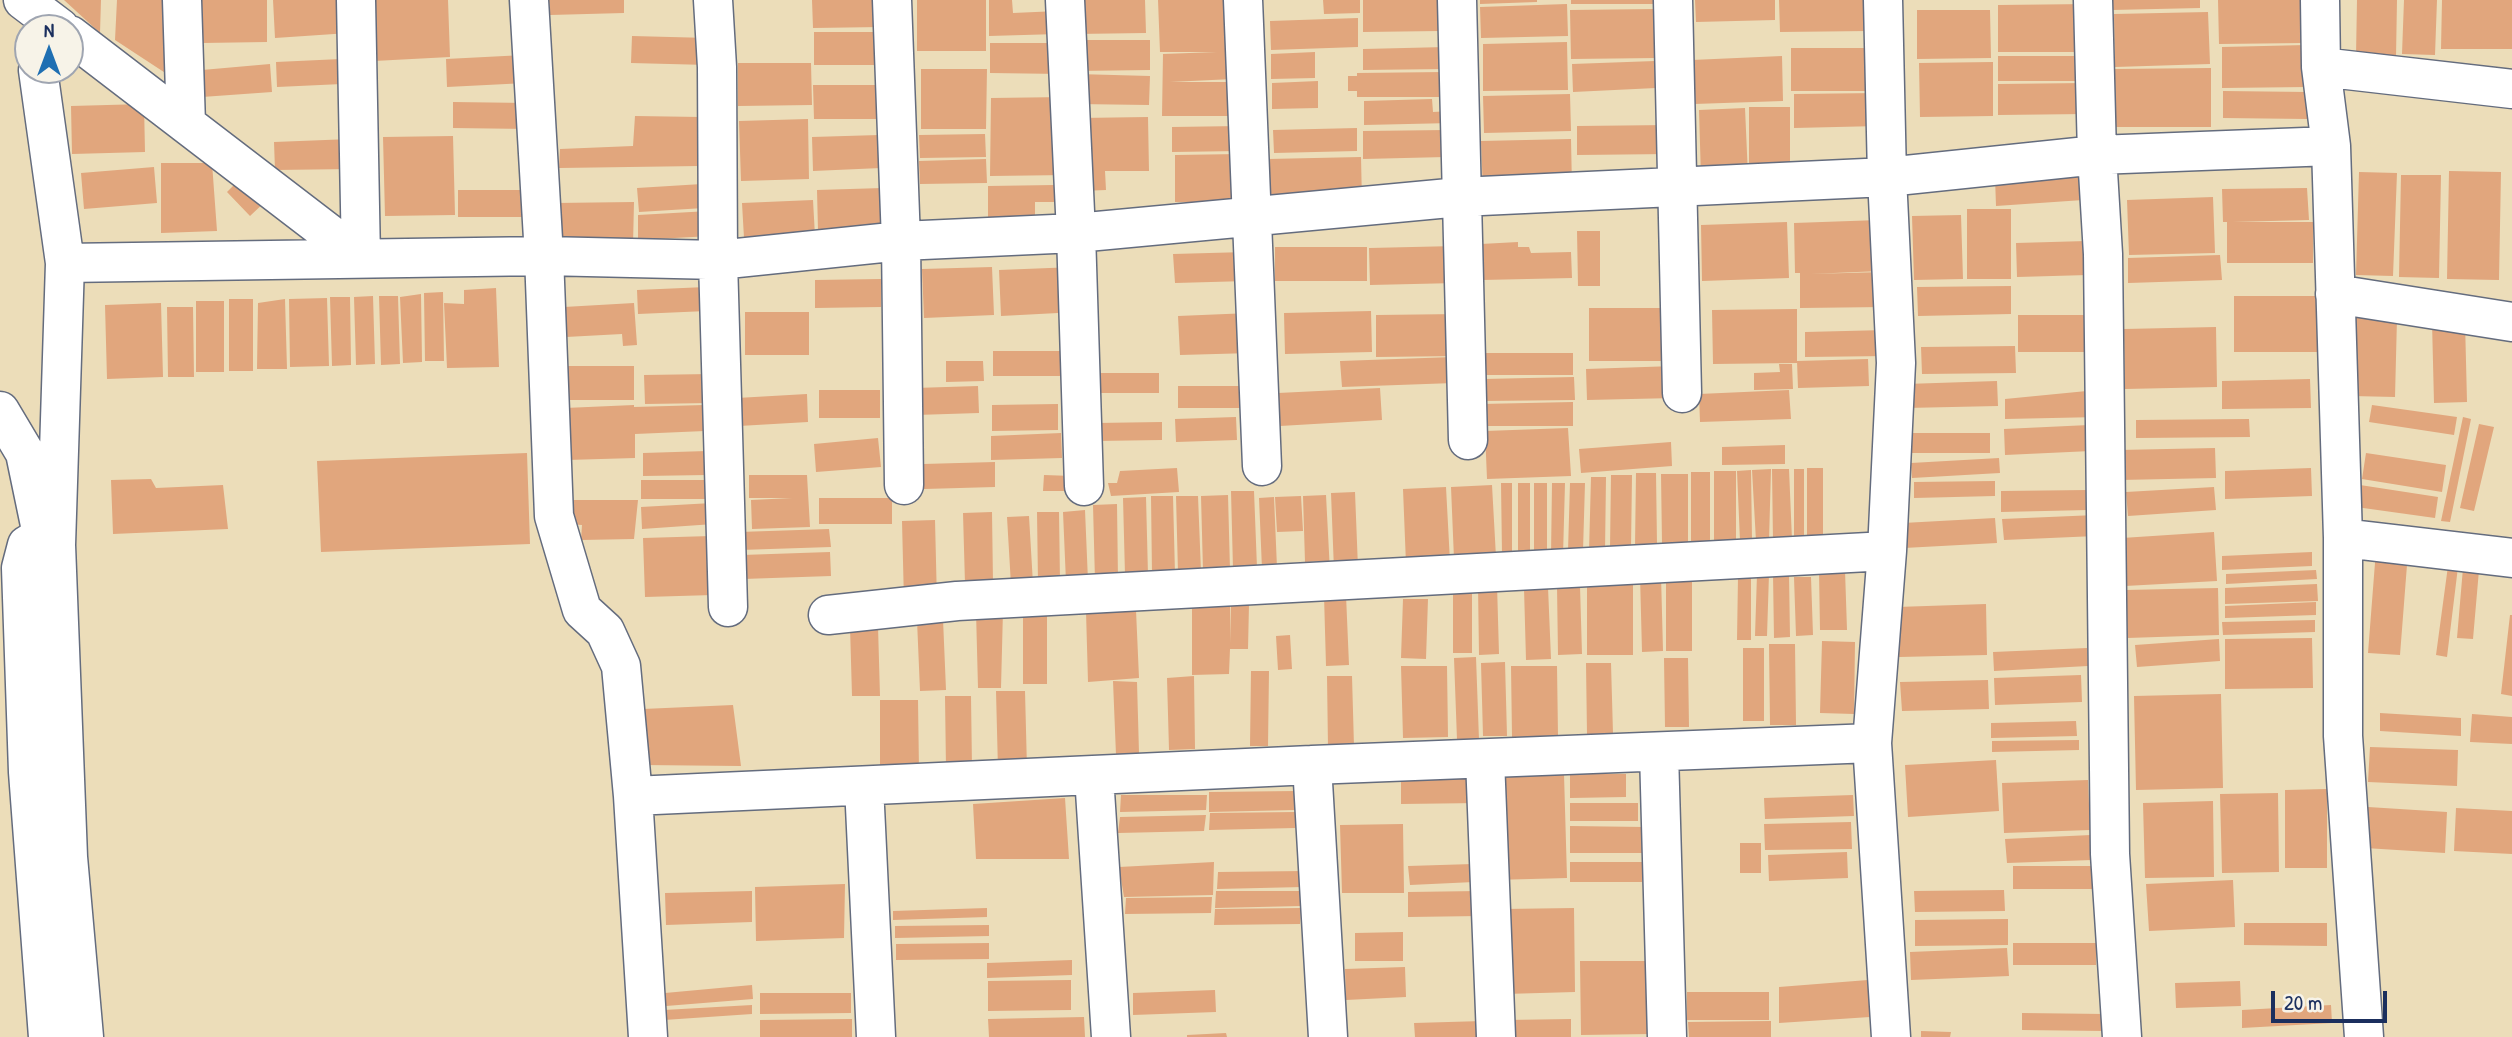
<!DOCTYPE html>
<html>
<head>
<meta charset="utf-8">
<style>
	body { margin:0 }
	#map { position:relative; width:2512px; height:1037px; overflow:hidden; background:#ecddb9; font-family:"Patrick Hand",sans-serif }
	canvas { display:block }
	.north { position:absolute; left:14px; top:14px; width:70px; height:70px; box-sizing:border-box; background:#f7f3e8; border:2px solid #9fa5b1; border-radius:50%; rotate:0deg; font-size:19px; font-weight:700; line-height:28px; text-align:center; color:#1b2f5e }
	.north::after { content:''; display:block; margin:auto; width:24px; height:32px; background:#1f6fb2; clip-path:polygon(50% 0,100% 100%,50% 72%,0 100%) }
	.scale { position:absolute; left:2271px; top:991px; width:116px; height:32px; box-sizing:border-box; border:4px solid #1b2f5e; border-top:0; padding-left:9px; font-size:21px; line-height:24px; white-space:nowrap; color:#1b2f5e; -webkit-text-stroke:5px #f7f3e8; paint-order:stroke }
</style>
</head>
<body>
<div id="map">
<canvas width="2512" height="1037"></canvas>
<div class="north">N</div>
<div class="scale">20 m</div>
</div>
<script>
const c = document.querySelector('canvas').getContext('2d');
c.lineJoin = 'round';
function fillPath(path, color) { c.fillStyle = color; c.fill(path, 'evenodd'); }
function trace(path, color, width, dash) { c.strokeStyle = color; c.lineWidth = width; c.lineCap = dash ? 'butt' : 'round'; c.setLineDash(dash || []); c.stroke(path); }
const building = new Path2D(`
	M64,0h37l-1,33z
	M117,0h56v78l-58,-38z
	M201,0h66v42l-65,1z
	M273,0h74l2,33 -74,5z
	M375,0h73l2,57 -76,4z
	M549,0h75v13l-74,2z
	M812,0h68l1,27 -68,1z
	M917,0h69v51h-69z
	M989,0h23l1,13 45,-2v23l-69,2z
	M1075,0h70l1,33 -70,1z
	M1158,0h70l5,79 -63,3h61v34h-69l1,-62 54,-2h-57z
	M1323,0h37v13l-36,1z
	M1363,0h76l1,31 -77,1z
	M1480,0h57v2l-57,2z
	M1571,0h85v4h-85z
	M1695,0h80v20l-79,2z
	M1779,0h89l1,31 -89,1z
	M2112,0h88v8l-88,2z
	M2218,0h85l1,43 -85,1z
	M2357,0h40l-1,57 -40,-1z
	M2404,0h33l-2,55 -33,-1z
	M2442,0h70v49h-71z
	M1567,4l1,32 -87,2 -1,-31z
	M2090,4v48h-92v-47z
	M1656,9l1,49 -86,1 -1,-49z
	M1917,10h73l1,48 -74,1z
	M2208,12l2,52 -95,3 -1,-53z
	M1358,18v29l-87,3 -1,-29z
	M814,32h67v33h-67z
	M632,36l77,2 -1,27 -77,-2z
	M1076,40h74v30l-74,1z
	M1567,42l1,48 -85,1v-47z
	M990,43h72v31l-72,-1z
	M2306,45l1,42 -85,1v-41z
	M1446,47v22l-83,1v-21z
	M1791,48h85v43h-85z
	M1315,52v26l-44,1v-25z
	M524,55l2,28 -79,4 -1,-28z
	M1782,56l1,45 -89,3 -2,-44z
	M1998,56h89v25h-89z
	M341,59l1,25 -65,3 -1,-25z
	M1655,61l1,27 -83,4 -1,-28z
	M1993,62v54l-73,1 -1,-54z
	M738,63h73l1,42 -74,1z
	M270,64l2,28 -70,5v-27z
	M2211,68v59h-97v-58z
	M921,69h66l-1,60h-65z
	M1444,72v25h-87v-6h-9v-15h9v-3z
	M1077,74l73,2 -1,29 -72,-1z
	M1318,81v27l-46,1v-26z
	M2085,83v31l-87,1v-31z
	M813,85h68v34h-67z
	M2223,91l84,1v27l-84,-1z
	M1878,93l1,33 -85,2v-34z
	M1570,94l1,37 -87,2 -1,-37z
	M1066,97l2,78 -78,1 1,-78z
	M1432,99l1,13 18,-1 1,12 -88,2v-24z
	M453,102l75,1v26l-75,-1z
	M144,104l1,48 -73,2 -1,-48z
	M1749,107h41v70h-41z
	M1745,108l3,68 -47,2 -2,-68z
	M635,116l66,1 -2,49 -140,2 1,-19 73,-3z
	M1148,117l1,54h-44l1,19 -25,1 -1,-73z
	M808,119l1,60 -68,2 -2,-60z
	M1669,125v29l-92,1v-29z
	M1240,126v25l-68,1v-25z
	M1357,128v23l-83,2 -1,-23z
	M1446,130v27l-83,2v-28z
	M985,134l1,23 -66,1 -1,-23z
	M879,135l2,33 -68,3 -1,-34z
	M453,136l2,79 -70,1 -2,-79z
	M351,139l2,30 -78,1 -1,-28z
	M1571,139l1,49 -89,2 -2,-49z
	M1240,154v48h-65v-47z
	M1361,157l1,45 -92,4 -2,-47z
	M986,159l1,24 -67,1 -1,-23z
	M161,163h51l5,68 -56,2z
	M154,167l3,36 -73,6 -3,-36z
	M2081,171l2,29 -87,6 -1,-29z
	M2449,171l52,1 -2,108 -52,-1z
	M2359,172l38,1 -4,103 -37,-1z
	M244,175l24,24 -18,17 -23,-24z
	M2401,175h40l-2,103 -40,-1z
	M702,184l2,24 -65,4 -2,-24z
	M1054,185l1,17h-20v20l-47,2v-38z
	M883,188l2,41 -67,2 -1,-41z
	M2307,188l2,32 -76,2h80v41h-86v-41h-4l-1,-33z
	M458,190h77v27h-77z
	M2213,197l2,56 -86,2 -2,-55z
	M813,200l2,36 -71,2 -2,-35z
	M634,202l-1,43 -76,-1 -2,-41z
	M1967,209h44v70h-44z
	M709,211l2,25 -73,4v-25z
	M1961,215l2,64 -49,1 -2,-64z
	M1879,220l2,51 -71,3 74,-2v35l-84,1v-35h-5l-1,-50z
	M1787,222l2,56 -87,3 -1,-56z
	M1577,231h23v55h-22z
	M2087,241l1,34 -71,2 -1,-34z
	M1518,242v5h11l2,6 40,-1 1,26 -90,2 -1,-36z
	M1456,246l1,37 -87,2 -1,-37z
	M1275,247h92v34h-92z
	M1246,252l1,29 -72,2 -2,-29z
	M2220,255l2,25 -94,3v-25z
	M992,267l2,48 -70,3 -2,-49z
	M1075,267l2,45 -76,4 -2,-46z
	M881,279v28l-66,1v-28z
	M2011,286v28l-93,2 -1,-29z
	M706,287l1,24 -69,3 -1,-24z
	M496,288l3,79 -52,1 -3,-65 20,1v-14z
	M443,292l1,69h-19l-1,-68z
	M421,294l1,68 -19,1 -3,-66z
	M373,296l2,68 -19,1 -2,-68z
	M379,296h19l2,68 -19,1z
	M2234,296h94v56h-94z
	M330,297h20l1,68 -19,1z
	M327,298l2,68 -39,1 -1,-68z
	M229,299h24v72h-24z
	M285,299l2,70h-30l1,-66z
	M196,301h28v71h-28z
	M161,303l2,74 -56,2 -2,-74z
	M634,303l3,42 -14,1 -1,-12 -56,3 -2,-30z
	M167,307h26l1,70h-26z
	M1589,308h86v53h-86z
	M1797,309v54l-84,1 -1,-54z
	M1371,311l1,41 -87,2 -1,-41z
	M745,312h64v43h-64z
	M1250,313l2,40 -72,2 -2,-39z
	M1460,314v42l-84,1v-42z
	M2018,315h82v37h-82z
	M2354,317l43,1 -2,79 -43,-1z
	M2465,321l2,81 -33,1 -2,-81z
	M2216,327l1,60 -92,2 -1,-60z
	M1886,330l1,26 -82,1v-25z
	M2015,346l1,27 -94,1 -1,-27z
	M993,351h72v25h-72z
	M1485,353h88v22h-88z
	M1453,357l1,26 -112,4 -2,-26z
	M1868,359l1,27 -71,2 -1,-27z
	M946,361h37l1,20 -38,1z
	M1779,364h13l1,25 -39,1v-17l26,-1z
	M566,366h68v34h-68z
	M1674,366l1,32 -88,2 -1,-31z
	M1096,373h63v20h-63z
	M711,374v29l-66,1 -1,-29z
	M1574,377l1,23 -91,1v-22z
	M2310,379l1,29 -89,1v-28z
	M1997,381l1,25 -92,2v-24z
	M978,386l1,27 -63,2 -1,-27z
	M1178,386h62v22h-62z
	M1380,388l2,32 -102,6 -2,-33z
	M819,390h61v28h-61z
	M1789,390l2,29 -91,3 -1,-28z
	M2097,390l2,27 -94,2v-20z
	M807,394l1,28 -69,4 -2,-28z
	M1573,402v24h-91l-1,-22z
	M1058,404v26l-66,1v-26z
	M634,405v2l70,-2 1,26 -70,3v24l-68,2 -2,-52z
	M2372,405l85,12 -3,18 -85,-13z
	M1236,417l1,23 -61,2 -1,-23z
	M2463,417l8,2 -21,103 -9,-1z
	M2249,419l1,18 -114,1v-18z
	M1162,422v18l-66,1v-18z
	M2479,424l15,3 -20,84 -14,-3z
	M2089,425l2,26 -86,4 -1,-26z
	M1568,428l3,48 -84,3 -2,-48z
	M1061,433l1,25 -71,2v-24z
	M1910,433h80v20h-80z
	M878,438l3,29 -65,5 -2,-28z
	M1671,442l1,24 -91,7 -2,-24z
	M1785,445v19l-63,1v-18z
	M2215,448l1,30 -96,2 -1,-30z
	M707,451v24l-64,1v-23z
	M527,453l3,91 -209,8 -4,-91z
	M2366,453l80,12 -4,27 -80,-13z
	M1999,458l1,15 -88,5 -1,-15z
	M995,462v25l-71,2 -1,-25z
	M1177,468l2,24 -68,4 -3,-13h9l3,-12z
	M1807,468h16v71l-16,1z
	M2311,468l1,28 -87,3v-28z
	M1771,469l-2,72h-13l-4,-71z
	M1772,469h17l3,71 -19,2z
	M1794,469h10v70h-10z
	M1751,470l1,70 -12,1 -3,-70z
	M1714,471h22v70h-22z
	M1691,472h19v71h-19z
	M1636,473h20l1,72 -22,2z
	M1661,474h27v70h-26z
	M749,475h58l3,52 -58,2 -1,-29 41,-2h-43z
	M1044,475l28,1v15h-29z
	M1611,475h21l-1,74h-21z
	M1591,477h15l-1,75h-16z
	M151,479l5,9 67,-3 5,44 -115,5 -2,-54z
	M641,480h76v19h-76z
	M1995,481v15l-81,2v-16z
	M1501,483h11v72h-10z
	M1518,483h12v70l-12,-1z
	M1534,483h13v69h-13z
	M1552,483h13l-2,73h-12z
	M1570,483h15l-2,68h-15z
	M1492,485l4,72 -42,2 -3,-72z
	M2360,485l78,12 -3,21 -79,-11z
	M1446,487l4,75 -44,2 -3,-75z
	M2214,487l2,23 -88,6 -2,-24z
	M2088,490v20l-87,2v-21z
	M1231,491h23l3,77 -24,1z
	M1355,492l3,76 -24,2 -3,-77z
	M1228,495l2,75 -27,1 -2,-75z
	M1326,495l4,77h-9v-11l-16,1 -2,-66z
	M1151,496h22l2,78 -23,1z
	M1176,496h22l3,76 -23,1z
	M1301,496l2,35 -26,1 -2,-35z
	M1146,497l2,78h-23l-2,-77z
	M1274,497l3,71 -15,1 -3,-71z
	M819,498h73v26h-73z
	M569,500h69l-4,39 -53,1 1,-15 -15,-1z
	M712,503l2,21 -72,5 -1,-22z
	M1117,504l1,76 -23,1 -2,-76z
	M1085,510l3,71 -22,1 -3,-70z
	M992,512l1,71 -28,1 -2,-71z
	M1037,512h22l1,70 -22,1z
	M2096,515v21l-92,4 -2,-21z
	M1029,516l4,68 -22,1 -4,-68z
	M1995,518l2,25 -93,5 -1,-25z
	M935,520l2,82h-33l-2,-81z
	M829,529l2,18 -91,3 -1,-18z
	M2214,532l3,49 -92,5 -3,-48z
	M711,536l2,59 -68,2 -2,-59z
	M2376,550l32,2 -8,103 -32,-2z
	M830,552l1,24 -88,3 -1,-24z
	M2312,552v14l-90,4v-14z
	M2448,566l10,1 -11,90 -11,-2z
	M2463,568l16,2 -6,69 -16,-1z
	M1845,570l2,60h-27l-1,-59z
	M2316,570l1,9 -91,5v-10z
	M1666,574h26v77h-26z
	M1757,574h12l-2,62h-12z
	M1773,574h16l1,63 -16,1z
	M1640,575h21l2,76 -21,1z
	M1738,577h13v63h-14z
	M1794,577h17l2,58 -17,1z
	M1587,582h46v73h-46z
	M1497,584l2,70 -20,1 -1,-70z
	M2317,584l1,17 -93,3v-16z
	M1557,586h23l2,68 -24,1z
	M1548,587l3,72 -25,1 -2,-72z
	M2218,588l1,47 -92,3 -2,-48z
	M1453,593h19v60h-19z
	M1324,595h22l3,70 -23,1z
	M1403,599h25l-2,60 -25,-1z
	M1192,602l38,1v40l1,-39h18l-1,45h-18l-1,25 -37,1z
	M2316,602v13l-91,3v-12z
	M1986,604l1,51 -88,2 -2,-50z
	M1003,610l-2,78h-23l-2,-77z
	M1136,610l3,68 -51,4 -2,-71z
	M1023,611h24v73h-24z
	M2510,615h2v81l-11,-2z
	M943,619l3,71 -26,1 -3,-71z
	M2315,620v12l-92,3 -1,-13z
	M850,626h28l2,70h-28z
	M1290,635l2,34 -14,1 -2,-34z
	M2312,638l1,50 -88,1v-50z
	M2219,639l1,22 -83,6 -2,-22z
	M1822,641l33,1 -1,72 -34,-1z
	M1769,644h26l1,81h-26z
	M1743,648h21v73h-21z
	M2087,648l1,18 -94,5 -1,-19z
	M1476,657l3,83h-22l-3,-82z
	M1664,658h24l1,69h-24z
	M1505,662l2,74h-24l-2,-73z
	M1586,663h25l2,71 -26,1z
	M1401,666h46l1,71 -45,1z
	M1511,666h46l1,70 -46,1z
	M1251,671h18l-1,75h-18z
	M2081,675l1,27 -87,3 -1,-27z
	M1194,676l1,73 -26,1 -2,-72z
	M1327,676h25l2,71 -26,1z
	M1988,680l1,29 -87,2 -2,-29z
	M1113,681l24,1 2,71 -23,2z
	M996,691h29l2,78 -29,1z
	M2221,694l2,94 -87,2 -2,-94z
	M945,696h26l1,72 -26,1z
	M880,700h38l1,71 -39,1z
	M733,705l8,61 -98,-1v-56z
	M2380,713l81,5v18l-81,-5z
	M2472,714l40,3v27l-42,-2z
	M2076,721l1,15 -86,2v-15z
	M2079,740v10l-87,2v-11z
	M2370,747l88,3 -1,36 -89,-4z
	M1996,760l3,51 -91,6 -3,-52z
	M1564,774l3,104 -73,2 -3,-104z
	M1570,774h56v23l-56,1z
	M1479,776l1,27 -79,1v-27z
	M2088,780l2,50 -86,3 -2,-50z
	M2327,789v79h-42v-78z
	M1296,791l-1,19 -86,2v-20z
	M2278,793l1,79 -57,1 -2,-79z
	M1121,795h86l-1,15 -86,2z
	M1853,795l1,21 -89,3 -1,-21z
	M1065,798l4,61h-93l-3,-55z
	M2213,801l1,76 -69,1 -2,-75z
	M1570,803h68v18h-68z
	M2368,807l79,5 -2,41 -80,-5z
	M2456,808l56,3v43l-58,-3z
	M1296,812l-1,16 -86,2 1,-17z
	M1206,815l-2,16 -86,2 2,-16z
	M1851,822l1,27 -87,1 -1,-26z
	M1403,824l1,69h-62l-2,-68z
	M1570,826l75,1 -1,26h-74z
	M2091,835l1,25 -85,3 -2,-24z
	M1740,843h21v30h-21z
	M1847,852l1,26 -79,3 -1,-26z
	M1214,862l-1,33 -89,2 -5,-30z
	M1570,862h72v20h-72z
	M1473,864l1,18 -64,3 -2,-19z
	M2013,866h82v23h-82z
	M1304,871l-1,16 -86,2 1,-17z
	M2233,880l2,47 -86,4 -3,-47z
	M845,884l-1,54 -88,3 -1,-54z
	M2004,890l1,21 -90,1 -1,-21z
	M752,891v31l-86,3 -1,-32z
	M1216,891h86l-1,15 -86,2z
	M1479,891l1,25 -72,1v-25z
	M1212,897l-1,16 -86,1 1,-16z
	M987,908v9l-94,3v-9z
	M1301,908l-1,16 -86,1 1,-16z
	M1574,908l1,84 -70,2 -1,-85z
	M2008,919v26l-93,1v-26z
	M2244,923h83v23l-83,-1z
	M989,925v11l-94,2v-12z
	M1403,932v29h-48v-28z
	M989,943v16l-93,1v-16z
	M2013,943h83v22h-83z
	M2007,948l2,28 -98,4 -1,-28z
	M1072,960v15l-85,3v-15z
	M1580,961h70l1,73 -70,1z
	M1405,967l1,30 -60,3 -1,-31z
	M1071,980v30l-83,1v-30z
	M1868,980l2,37 -91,6v-36z
	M2240,981l1,25 -65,2 -1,-25z
	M752,985l1,14 -87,7 -1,-13z
	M1215,990l1,22 -83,3v-22z
	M1687,992h82v28h-82z
	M760,993h91v20l-91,1z
	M752,1005v9l-88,6v-10z
	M2331,1005l1,18 -90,5v-18z
	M2022,1013l83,1 -1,17 -82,-1z
	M1084,1017l1,20h-96l-1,-18z
	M852,1019v18h-92v-17z
	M1571,1019v18h-64l-1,-17z
	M1483,1021v16h-68l-1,-14z
	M1771,1021v16h-82l-1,-15z
	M1921,1031l30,1 -1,5h-29z
	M1226,1033l1,4h-40v-2z`);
const minor = new Path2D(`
	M23,0l37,28
	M182,0l4,124
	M356,0l5,258
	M529,0l15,256 10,260 28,94 23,21 16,35 12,130 15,241
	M713,0l4,67 1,193 10,347
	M892,0l9,241 3,244
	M1065,0l11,233 8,253
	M1243,0l19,466
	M1457,0l11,440
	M1673,0l9,393
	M1883,0l4,177 9,186 -9,188 -15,192 19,294
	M2093,0l4,155 6,99 7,600 12,183
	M2320,0l1,67 10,79 12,392v198l21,301
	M70,35l291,223
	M2321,67l191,22
	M38,70l27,193 -9,282 12,312 16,180
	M65,263l479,-7 174,4 183,-19 175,-8 384,-36 427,-20 210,-22 234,-9
	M2335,294l177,28
	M0,411l25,42 16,77
	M2343,538l169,20
	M828,615l129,-14 930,-50
	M1659,752l8,285
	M1485,759l11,278
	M1312,765l16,272
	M1094,776l17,261
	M864,786l12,251
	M633,796l679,-31 560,-22
	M48,1037l-20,-265 -7,-204 6,-23c10,-7 19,-8 29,0`);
fillPath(building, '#e1a67d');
trace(minor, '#646c7e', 41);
trace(minor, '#fff', 38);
</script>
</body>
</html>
